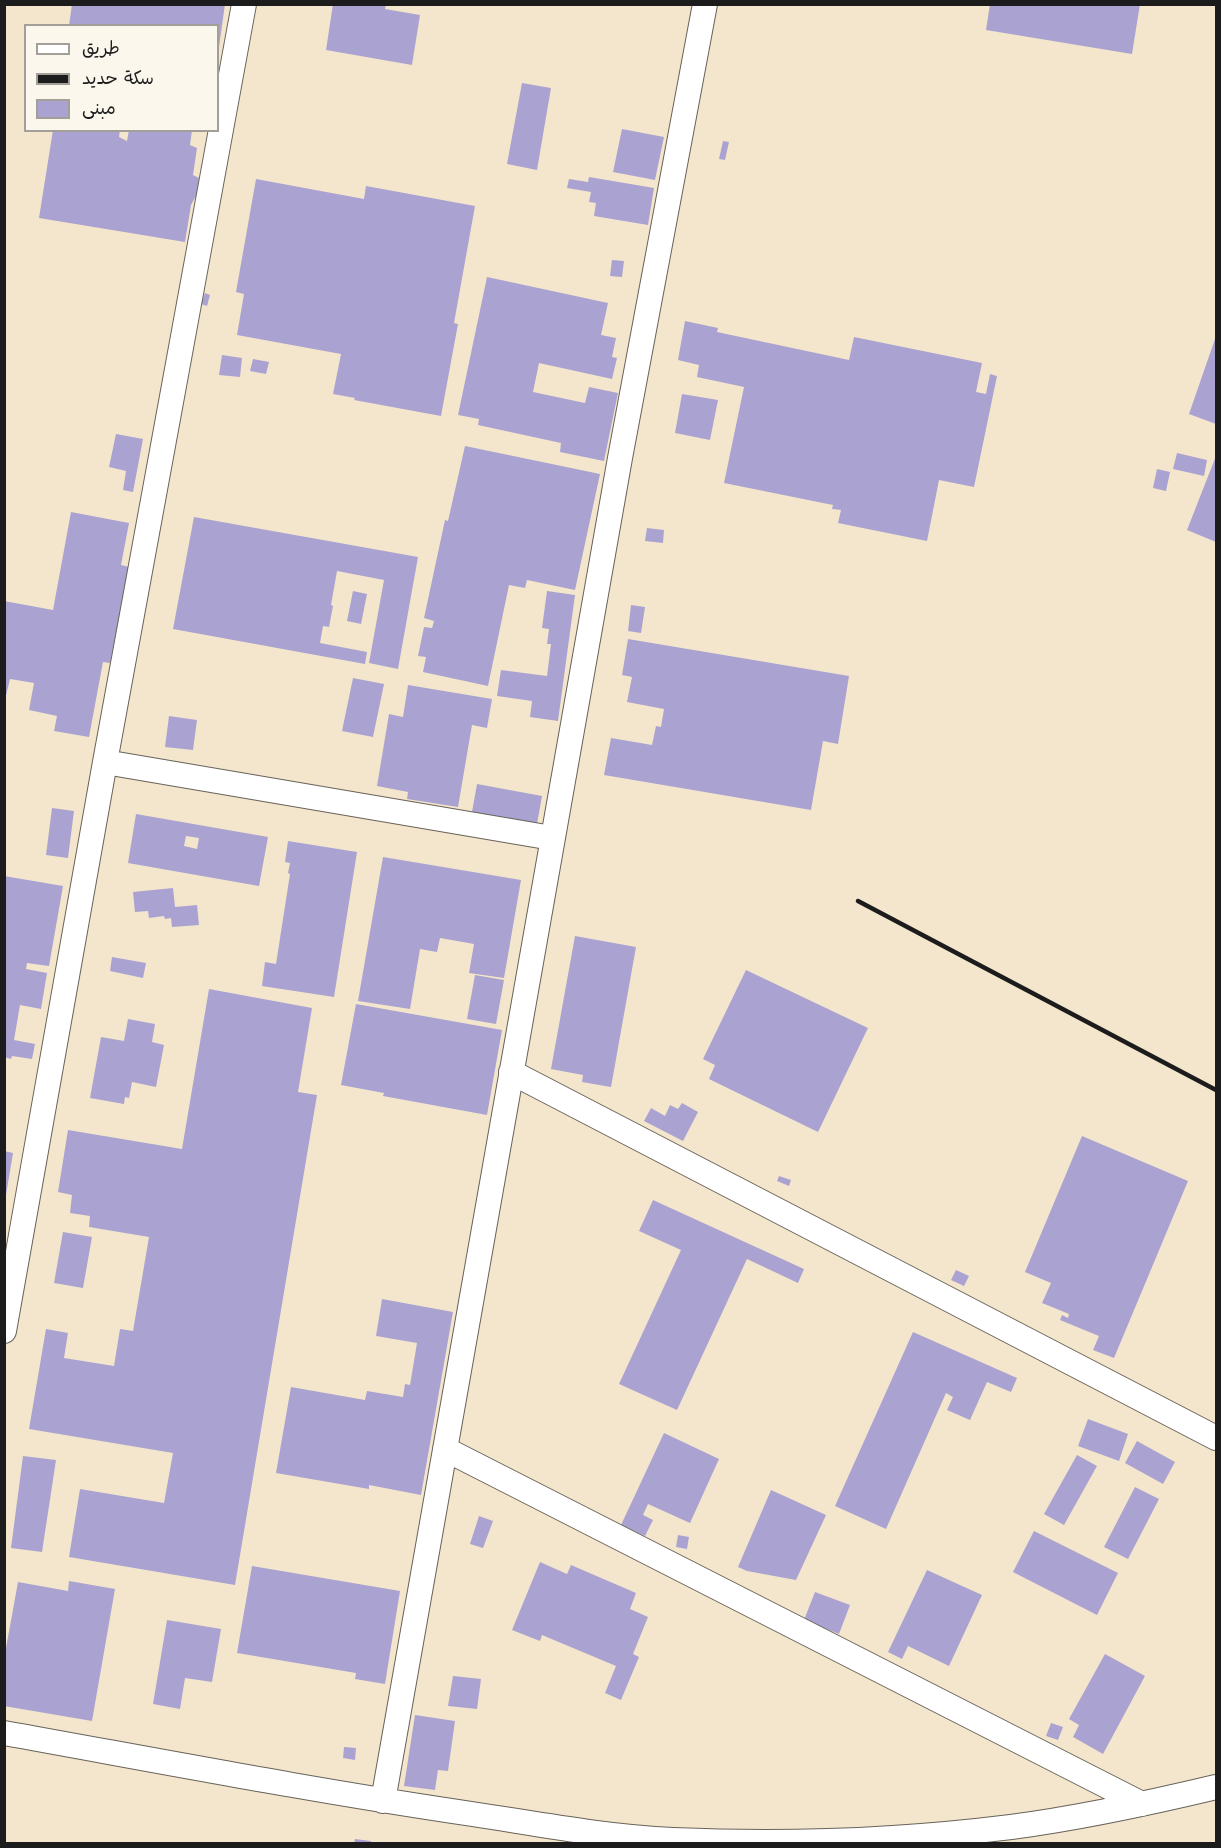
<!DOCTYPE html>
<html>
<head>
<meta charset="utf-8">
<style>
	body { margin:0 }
	#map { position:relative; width:1221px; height:1848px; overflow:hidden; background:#f4e6cc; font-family:"Shantell Sans","Playpen Sans Arabic",sans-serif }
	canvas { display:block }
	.frame { position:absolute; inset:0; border:6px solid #1c1c1c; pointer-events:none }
	.legend { position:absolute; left:24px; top:24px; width:195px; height:108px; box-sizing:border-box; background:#fbf7ec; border:2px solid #a29f99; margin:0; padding:8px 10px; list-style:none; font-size:18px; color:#1c1c1c }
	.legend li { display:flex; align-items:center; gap:12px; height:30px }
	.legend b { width:30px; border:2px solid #a29f99 }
</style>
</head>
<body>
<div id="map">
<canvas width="1221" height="1848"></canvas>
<div class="frame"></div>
<ul class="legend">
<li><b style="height:8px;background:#fff"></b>طريق</li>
<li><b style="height:8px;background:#1c1c1c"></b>سكة حديد</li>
<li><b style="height:16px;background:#aaa3d1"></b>مبنى</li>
</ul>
</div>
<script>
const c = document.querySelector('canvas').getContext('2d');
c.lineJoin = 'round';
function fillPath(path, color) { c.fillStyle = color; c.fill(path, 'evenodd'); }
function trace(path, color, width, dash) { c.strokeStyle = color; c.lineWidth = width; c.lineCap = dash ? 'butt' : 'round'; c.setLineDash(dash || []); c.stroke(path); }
const building = new Path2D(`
	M72,4h153l-6,43 -1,-21h-149z
	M333,4h53l-1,5 35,6 -8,50 -86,-15z
	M990,4h150l-8,50 -146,-24z
	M522,83l29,5 -14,82 -30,-6z
	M622,129l42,8 -9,43 -42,-8z
	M53,130h67l-1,7 8,4 2,-11h63l-2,15 7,3 -4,27 6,3 -2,16 -6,11 -6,37 -146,-24z
	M723,141l6,1 -4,18 -6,-1z
	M589,177l65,11 -6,37 -54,-9 2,-13 -7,-1 2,-10 -24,-4 2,-9 19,3z
	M256,179l108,20 2,-13 109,20 -21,117 4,1 -17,92 -87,-16 1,-2 -22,-4 8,-40 -104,-19 7,-41 -8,-2z
	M612,260l12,1 -2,16 -12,-1z
	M487,277l121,26 -7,32 15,3 -4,19 5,1 -5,21 -73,-16 -6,29 52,11 4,-16 29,6 -14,68 -44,-9 1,-9 -83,-18 1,-6 -21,-4z
	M205,293l5,2 -3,11 -6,-2z
	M685,321l33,7 -1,4 132,28 5,-23 128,26 -6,29 10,2 4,-20 7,2 -23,111 -35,-7 -12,61 -89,-18 3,-13 -9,-1 1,-4 -109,-22 20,-96 -47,-10 2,-12 -21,-5z
	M1216,336v88l-27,-10z
	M222,355l20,3 -2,19 -21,-2z
	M253,359l16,3 -3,12 -16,-3z
	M682,394l36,6 -8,40 -35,-7z
	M116,434l27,5 -10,53 -10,-2 3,-19 -17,-4z
	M465,446l135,28 -25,116 -48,-10 -2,8 -16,-3 -21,101 -65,-14 3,-15 -8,-1 6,-29 8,1 2,-7 -10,-3 21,-98 3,1z
	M1177,453l30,7 -3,16 -31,-7z
	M1216,456v86l-29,-12z
	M1157,469l13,3 -4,19 -13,-3z
	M71,512l58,11 -8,42 8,2 -19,96 -7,-1 -14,75 -35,-6 3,-15 -28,-6 5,-27 -24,-4 -6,25v-103l49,9z
	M194,517l224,40 -20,112 -29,-6 15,-83 -47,-9 -6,34 2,1 -4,21 -6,-1 -3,17 47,9 -2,12 -192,-35z
	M647,528l17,2 -1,13 -18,-2z
	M353,591l14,3 -6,30 -14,-3z
	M547,591l28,4 -17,126 -28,-4 2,-16 -35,-5 4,-26 46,6 4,-32h-4l2,-15 -7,-1z
	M631,605l14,2 -4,26 -13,-2z
	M628,639l221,37 -11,68 -15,-3 -12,69 -207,-35 7,-37 41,7 4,-19 5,1 3,-18 -37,-7 5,-25 -10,-2z
	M353,678l31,6 -11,53 -31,-6z
	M408,685l84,14 -5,29 -15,-3 -14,82 -51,-8 1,-7 -31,-6 12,-72 14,3z
	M169,716l28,4 -4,30 -28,-3z
	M477,784l65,12 -5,28 -65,-12z
	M52,808l22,3 -6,47 -22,-3z
	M136,814l132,23 -9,49 -131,-23zM186,836l13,2 -2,11 -13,-3z
	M288,841l69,11 -23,145 -72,-11 3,-24 11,2 14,-90 -2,-1 2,-10 -5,-1z
	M383,857l138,23 -17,98 -35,-5 5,-29 -34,-6 -3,14 -17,-3 -10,60 -52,-8z
	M4,876l59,10 -14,80 -22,-3 -1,6 21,4 -6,36 -21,-4 -6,35 21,4 -3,15 -20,-3 -1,3 -7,-2z
	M173,888l2,19 22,-2 2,20 -27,2 -1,-9 -6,1 -1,-3 -15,2 -1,-7 -13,1 -2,-20z
	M575,936l61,11 -25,140 -29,-5 1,-7 -32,-6z
	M112,957l34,6 -3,15 -33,-7z
	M746,970l122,58 -50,104 -109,-53 6,-14 -12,-6z
	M475,975l29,5 -8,44 -29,-5z
	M209,989l103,19 -14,84 19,3 -82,490 -166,-28 11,-68 84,14 9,-50 -144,-24 17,-100 22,4 -4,25 50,8 6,-37 13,2 16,-94 -60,-10 1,-11 -20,-3 2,-18 -14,-3 10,-62 114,19z
	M356,1004l146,26 -15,85 -104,-19 1,-3 -43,-8z
	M128,1019l27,5 -3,18 12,3 -8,42 -24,-5 -3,16 -4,-1 -1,7 -34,-6 11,-61 23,4z
	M682,1103l16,9 -15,29 -39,-20 7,-13 14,8 5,-11 8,4z
	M1082,1136l106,45 -74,177 -21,-8 6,-14 -39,-16 2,-5 6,3 1,-4 -27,-11 9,-20 -26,-11z
	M4,1151l9,2 -7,42h-2z
	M779,1176l12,4 -2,6 -12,-5z
	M653,1200l151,69 -6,14 -51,-24 -70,151 -58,-26 62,-134 -42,-19z
	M63,1232l29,5 -9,51 -29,-5z
	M956,1270l13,6 -5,10 -13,-6z
	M382,1299l71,13 -32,183 -52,-10v4l-93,-16 15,-86 74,13 2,-9 36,6 2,-13 5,1 7,-42 -41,-7z
	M913,1332l104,46 -6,14 -24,-10 -17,38 -23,-10 6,-13 -7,-4 -60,136 -51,-23z
	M1088,1419l40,15 -9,27 -41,-15z
	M664,1433l55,26 -29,64 -42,-19 -5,11 10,5 -8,16 -24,-11z
	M1137,1441l38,21 -12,22 -38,-21z
	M1077,1455l20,11 -33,59 -20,-11z
	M23,1456l33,4 -14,92 -31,-4z
	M1135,1487l24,12 -31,60 -24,-12z
	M771,1490l55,25 -30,65 -49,-9 -9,-4z
	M479,1516l14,5 -10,27 -13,-4z
	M1034,1531l84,42 -21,42 -84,-43z
	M678,1535l11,2 -2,12 -11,-2z
	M540,1562l27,12 4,-9 65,28 -6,16 18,8 -15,37 6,3 -18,43 -16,-7 11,-27 -74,-31 -2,6 -28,-11z
	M252,1566l148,25 -15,93 -30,-5 1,-6 -119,-20z
	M927,1570l55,25 -33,71 -41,-20 -6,13 -14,-7z
	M69,1581l46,8 -23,132 -88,-15v-47l14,-77 50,9z
	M815,1592l35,13 -11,29 -35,-14z
	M167,1620l54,9 -9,53 -27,-4 -5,31 -27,-5z
	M1105,1654l40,22 -42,78 -30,-17 6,-12 -10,-6z
	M453,1676l28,3 -4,30 -29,-3z
	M415,1715l40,6 -7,50 -10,-1 -3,20 -31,-4z
	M1051,1723l12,4 -5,13 -12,-4z
	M344,1747l12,1 -1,12 -12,-2z
	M355,1839l16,2 -1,3h-16z`);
const minor = new Path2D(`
	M105,762l447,76
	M511,1072l705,366
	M4,1331l101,-569 139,-758
	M445,1449l697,355
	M4,1733c156,28 311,58 468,81 66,10 134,23 201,26 112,5 226,1 338,-13 69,-9 138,-24 205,-40
	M383,1801l237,-1343 85,-454`);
const rail = new Path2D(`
	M858,901l358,189`);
fillPath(building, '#aaa3d1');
trace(minor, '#68635a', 26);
trace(minor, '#fff', 24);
trace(rail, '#1c1c1c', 4.5);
</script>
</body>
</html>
